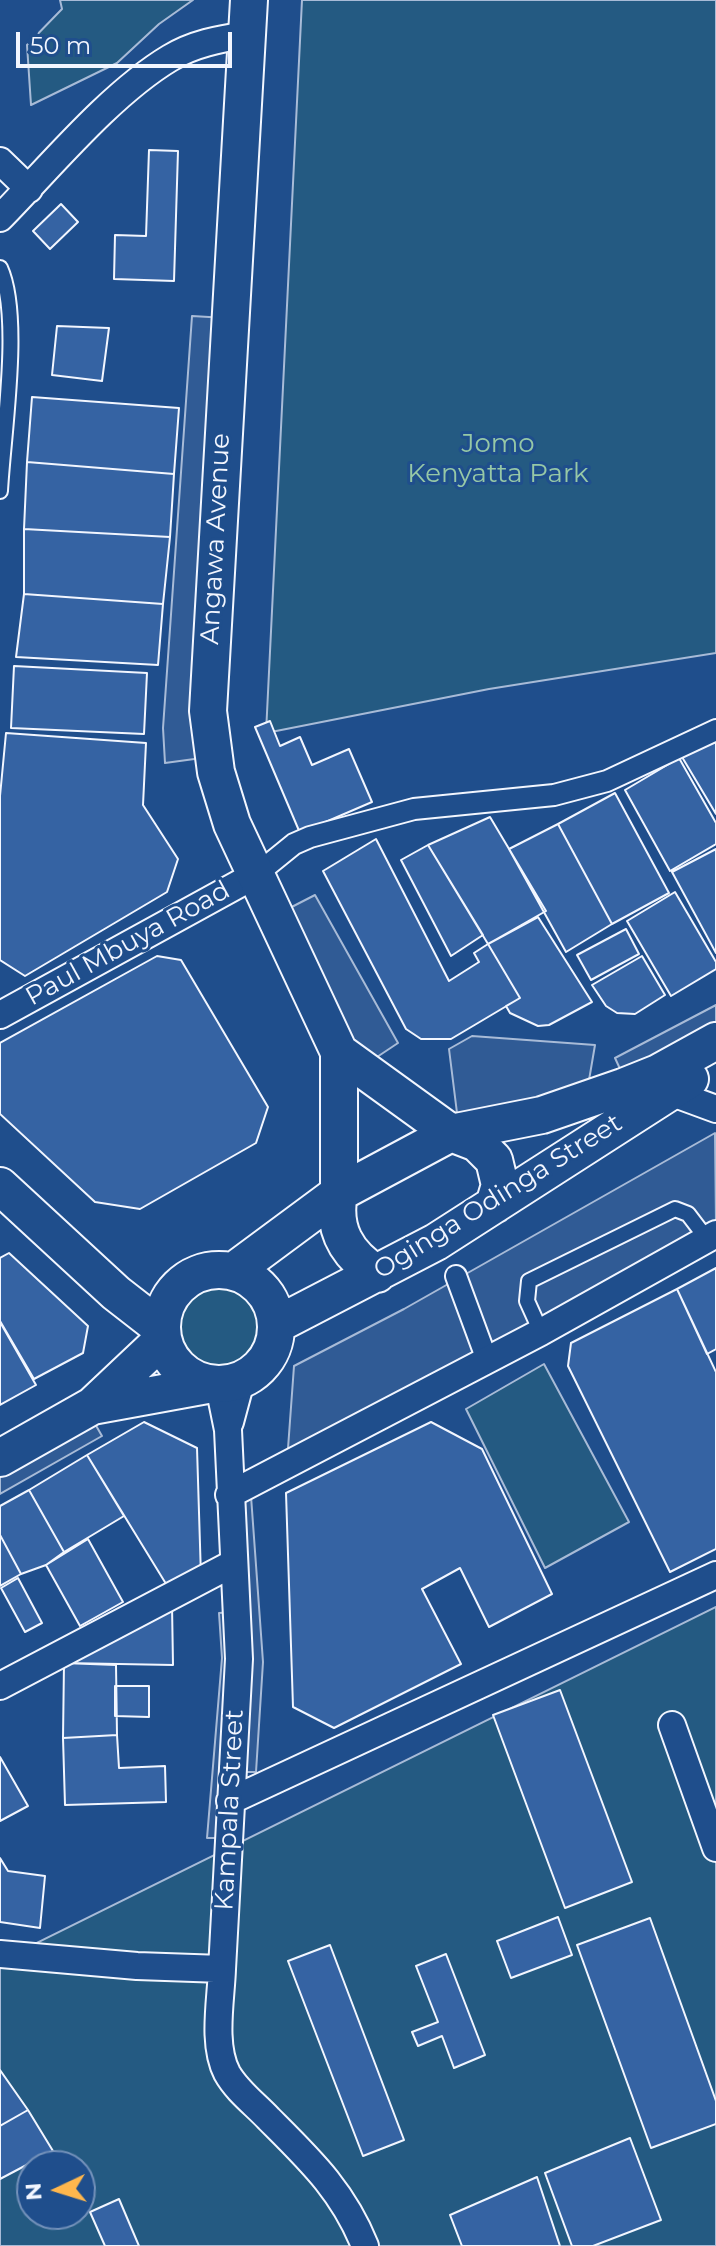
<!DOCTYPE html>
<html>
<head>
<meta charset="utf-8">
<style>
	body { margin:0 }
	#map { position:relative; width:716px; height:2246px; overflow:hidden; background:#1f4e8c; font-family:Montserrat,sans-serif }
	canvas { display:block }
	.north { position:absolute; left:16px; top:2150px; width:80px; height:80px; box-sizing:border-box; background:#1f4e8c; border:2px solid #7391ba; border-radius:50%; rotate:266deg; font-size:22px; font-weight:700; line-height:32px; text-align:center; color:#f2f6ff }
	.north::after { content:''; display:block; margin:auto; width:28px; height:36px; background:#ffb74d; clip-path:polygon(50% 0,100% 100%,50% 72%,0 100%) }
	.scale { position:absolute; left:16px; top:32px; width:216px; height:36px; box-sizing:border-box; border:4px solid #f2f6ff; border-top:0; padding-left:10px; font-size:24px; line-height:28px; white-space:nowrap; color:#f2f6ff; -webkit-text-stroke:6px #1f4e8c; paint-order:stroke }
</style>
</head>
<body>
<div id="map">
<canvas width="716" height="2246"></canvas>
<div class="north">N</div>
<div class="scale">50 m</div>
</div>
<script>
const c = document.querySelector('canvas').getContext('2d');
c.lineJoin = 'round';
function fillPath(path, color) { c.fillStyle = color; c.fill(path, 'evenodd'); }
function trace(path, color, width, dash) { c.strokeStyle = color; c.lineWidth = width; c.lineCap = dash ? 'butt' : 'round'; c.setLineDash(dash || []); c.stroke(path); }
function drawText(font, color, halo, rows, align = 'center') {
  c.font = font + ' Montserrat,sans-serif'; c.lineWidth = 6; c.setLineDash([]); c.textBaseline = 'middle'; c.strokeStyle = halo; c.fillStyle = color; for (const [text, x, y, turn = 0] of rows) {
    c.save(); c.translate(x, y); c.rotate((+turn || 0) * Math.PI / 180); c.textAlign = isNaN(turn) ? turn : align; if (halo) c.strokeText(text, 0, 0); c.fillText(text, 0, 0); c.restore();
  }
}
const green = new Path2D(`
	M60,0h133l-34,24 -42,39 -86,42 -4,-60 35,-36z
	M302,0h414v653l-227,36 -223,44z
	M212,1277c84,9 64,107 8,104 -32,-2 -47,-32 -51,-59 -1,-5 -2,-13 2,-18 8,-10 29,-19 41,-27z
	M544,1364l85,158 -84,46 -79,-159z
	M716,1607v639h-716v-285zM32,2166h48v48h-48z`);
const parking = new Path2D(`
	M192,316l34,2 -17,439 -44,6 -2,-35z
	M315,895l83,148 -33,22 -87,-151z
	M716,1005v33l-89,46 -12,-26z
	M472,1036l123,9 -7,41 -130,35 -9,-72z
	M715,1133l1,91 -429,238 7,-96 110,-57z
	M87,1410l15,26 -102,58v-34z
	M251,1496l12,166 -7,110h-21l-3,-273z
	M232,1612l-9,226h-16l15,-180 -3,-45z`);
const building = new Path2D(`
	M149,150l29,1 -4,130 -60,-2 1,-44 31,1z
	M61,204l17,18 -28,27 -17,-18z
	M57,326l52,2 -7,53 -50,-6z
	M32,397l147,11 -5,66 -147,-12z
	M27,462l147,12 -4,63 -146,-8z
	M24,529l146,8 -7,67 -139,-10z
	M24,594l139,10 -5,61 -142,-8z
	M14,666l133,7 -3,61 -133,-6z
	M270,721l10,25 20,-9 12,28 37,-16 23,53 -72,31 -45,-106z
	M6,733l140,10 -3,62 35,54 -11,33 -142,84 -25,-16v-164z
	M716,737v77l-34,-57z
	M679,758l37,65v21l-46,27 -45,-81z
	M615,793l54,100 -57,31 -54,-100z
	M490,817l56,94 -58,33 -60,-99z
	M558,824l54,100 -46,28 -57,-103z
	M376,839l73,142 30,-19 -5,-9 14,-9 32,54 -69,41h-30l-15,-10 -83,-158z
	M428,845l55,90 -32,21 -50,-96z
	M716,849v104l-44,-81z
	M675,892l41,70v7l-45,27 -44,-75z
	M538,917l54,85 -43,23 -11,1 -28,-13 -4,-7 14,-8 -32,-54z
	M626,929l13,25 -48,26 -14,-25z
	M157,956l24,4 87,147 -12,36 -116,66 -45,-7 -95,-88v-71z
	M642,956l23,39 -30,19 -18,-1 -11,-7 -14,-21z
	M9,1253l79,73 -5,27 -49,26 -34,-58v-63z
	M716,1268v81l-9,5 -30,-65z
	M677,1289l39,83v177l-46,23 -102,-206 3,-23z
	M0,1322l36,63 -36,20z
	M144,1422l53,26 4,129 -30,15 -84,-137z
	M431,1422l51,27 70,145 -63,33 -29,-59 -38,21 39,75 -127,64 -41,-21 -7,-214z
	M87,1455l37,61 -60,36 -35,-62z
	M29,1490l35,62 -18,13 -25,9 -21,-39v-29z
	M0,1535l21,39 -21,12z
	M88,1539l35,63 -43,24 -34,-61z
	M18,1578l24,45 -17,9 -24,-44z
	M172,1605l1,60 -109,-2z
	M64,1663l52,2 1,70 -54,3z
	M115,1686h34v31l-34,-1z
	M560,1690l72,192 -67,26 -72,-193z
	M117,1735l2,33 46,-2 1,36 -101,3 -2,-67z
	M0,1757l28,49 -28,15z
	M0,1858l8,13 37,5 -5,52 -40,-6z
	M558,1917l14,38 -61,23 -14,-37z
	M650,1918l66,183v23l-65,24 -74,-203z
	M330,1945l74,195 -41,16 -75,-195z
	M446,1954l39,101 -31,13 -12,-32 -24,10 -6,-14 26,-10 -22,-56z
	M0,2070l28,40 -28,16z
	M28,2110l25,41 -53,28v-53z
	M630,2138l31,82 -68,26h-21l-27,-73z
	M537,2177l23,69h-98l-12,-31z
	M119,2199l20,47h-34l-15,-34z`);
const service = new Path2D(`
	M0,268c22,48 3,166 0,223
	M541,1332l-14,-31 2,-20 146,-72 13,5 19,25`);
const pedestrian = new Path2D(`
	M257,874l37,-30 16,-7 104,-28 140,-14 53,-14 109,-51
	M456,1276l31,84`);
const minor = new Path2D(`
	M0,161l29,28
	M0,218c50,-51 110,-124 170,-160 23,-14 49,-19 76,-23
	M0,1015l257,-141
	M663,1084l4,7 49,18
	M230,1422l11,-41
	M229,1495l312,-163 175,-98
	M0,1686l232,-122
	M672,1725l44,123
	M230,1801l486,-226
	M0,1954l137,12 85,3 17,-310 -11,-229 -9,-44
	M222,1969c-1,31 -10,75 5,104 10,18 28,31 42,46 41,41 74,72 96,127`);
const secondary = new Path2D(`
	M249,0l-41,711 8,61 16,52 107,228v141c-7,36 7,61 38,81
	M339,1052l112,81 26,10 17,17 6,25 -6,20
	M0,1186l116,107 45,35
	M162 1327a57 57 0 1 1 114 0a57 57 0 1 1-114 0Z
	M235,1270l104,-77 112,-60 91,-18 81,-28 35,-14 58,-32
	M278,1324l158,-82 254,-163
	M92,1406l115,-21
	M0,1458l92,-52 70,-66`);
const parkNames = [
	["Jomo",498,444],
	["Kenyatta Park",498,474]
];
const streetNames = [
	["Angawa Avenue",216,539,-87],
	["Paul Mbuya Road",128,944,-29],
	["Oginga Odinga Street",498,1197,-32],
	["Kampala Street",230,1810,-87]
];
fillPath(green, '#245a82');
trace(green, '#a8bbd7', 2);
fillPath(parking, '#305b95');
trace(parking, '#a8bbd7', 2);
fillPath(building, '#3563a3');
trace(building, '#f2f6ff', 2);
trace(service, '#f2f6ff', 18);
trace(pedestrian, '#f2f6ff', 24);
trace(minor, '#f2f6ff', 30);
trace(secondary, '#f2f6ff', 40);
trace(service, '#1f4e8c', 14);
trace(pedestrian, '#1f4e8c', 20);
trace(minor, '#1f4e8c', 26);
trace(secondary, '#1f4e8c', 36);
drawText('26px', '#97c8a6', '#1f4e8c', parkNames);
drawText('26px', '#f2f6ff', '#1f4e8c', streetNames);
</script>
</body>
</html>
